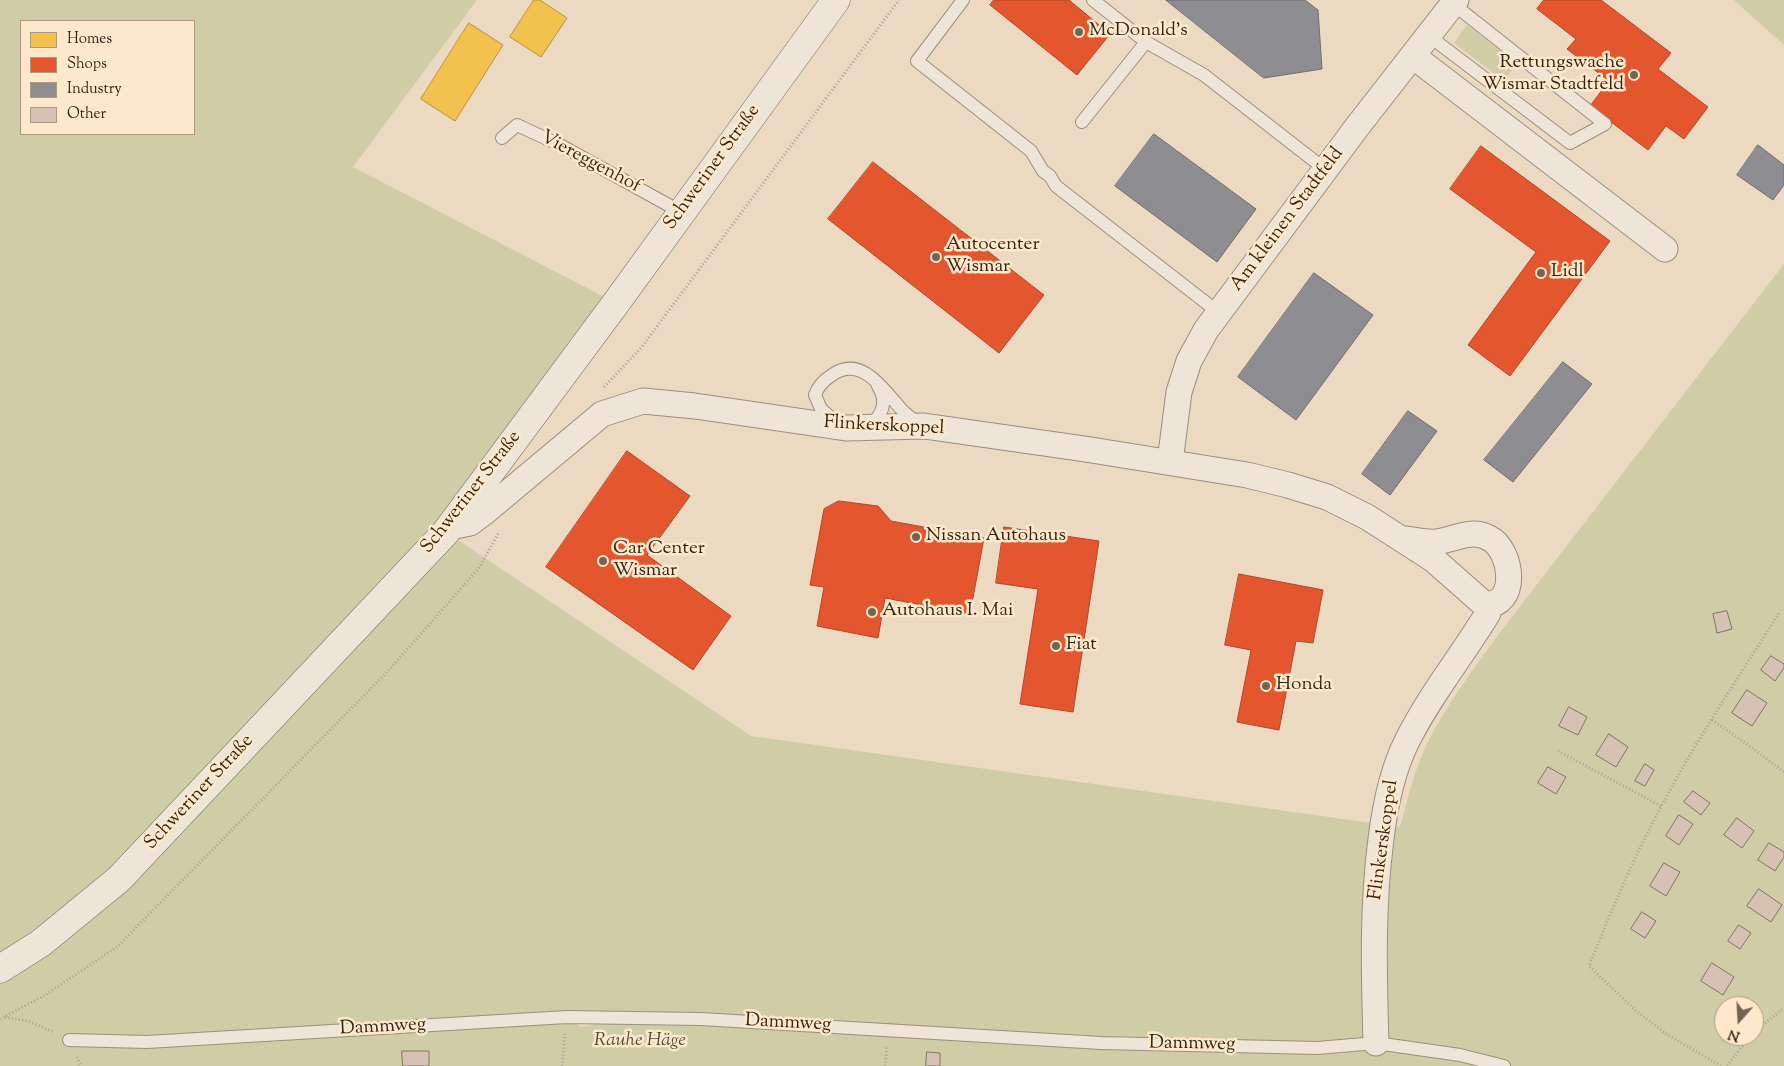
<!DOCTYPE html>
<html>
<head>
<meta charset="utf-8">
<style>
	body { margin:0 }
	#map { position:relative; width:1784px; height:1066px; overflow:hidden; background:#ecd9c2; font-family:"Sorts Mill Goudy",serif }
	canvas { display:block }
	.legend { position:absolute; left:20px; top:20px; width:175px; height:115px; box-sizing:border-box; background:#fee8cc; border:1px solid #ad9982; margin:0; padding:6px 9px; list-style:none; font-size:15px; color:#342314 }
	.legend li { display:flex; align-items:center; gap:10px; height:25px }
	.legend b { width:25px; border:1px solid #ad9982 }
	.north { position:absolute; left:1714px; top:996px; width:50px; height:50px; box-sizing:border-box; background:#fee8cc; border:1px solid #ad9982; border-radius:50%; rotate:199deg; font-size:14px; font-weight:700; line-height:20px; text-align:center; color:#342314 }
	.north::after { content:''; display:block; margin:auto; width:18px; height:22px; background:#746351; clip-path:polygon(50% 0,100% 100%,50% 72%,0 100%) }
</style>
</head>
<body>
<div id="map">
<canvas width="1784" height="1066"></canvas>
<ul class="legend">
<li><b style="height:14px;background:#f2c14e"></b>Homes</li>
<li><b style="height:14px;background:#e4572e"></b>Shops</li>
<li><b style="height:14px;background:#8d8d92"></b>Industry</li>
<li><b style="height:14px;background:#d7c1b3"></b>Other</li>
</ul>
<div class="north">N</div>
</div>
<script>
const c = document.querySelector('canvas').getContext('2d');
c.lineJoin = 'round';
function fillPath(path, color) { c.fillStyle = color; c.fill(path, 'evenodd'); }
function trace(path, color, width, dash) { c.strokeStyle = color; c.lineWidth = width; c.lineCap = dash ? 'butt' : 'round'; c.setLineDash(dash || []); c.stroke(path); }
function drawText(font, color, halo, rows, align = 'center') {
  c.font = font + ' "Sorts Mill Goudy",serif'; c.lineWidth = 5; c.setLineDash([]); c.textBaseline = 'middle'; c.strokeStyle = halo; c.fillStyle = color; for (const [text, x, y, turn = 0] of rows) {
    c.save(); c.translate(x, y); c.rotate((+turn || 0) * Math.PI / 180); c.textAlign = isNaN(turn) ? turn : align; if (halo) c.strokeText(text, 0, 0); c.fillText(text, 0, 0); c.restore();
  }
}
const green = new Path2D(`
	M0,0h477l-124,167 263,136 -170,229 305,204 649,91c8,-28 14,-57 27,-83 19,-39 46,-74 71,-109l286,-371v802h-1784zM21,21h173v113h-173zM1724,1006h30v30h-30zM568,1018h65l-52,9z
	M1734,0h50v45z
	M1467,25l50,38 -13,18 -50,-38z`);
const homes = new Path2D(`
	M534,0h6l27,18 -26,39 -31,-20z
	M469,23l34,22 -48,76 -34,-22z`);
const shops = new Path2D(`
	M994,0h75l41,34 -33,41 -87,-70z
	M1544,0h57l70,53 -13,16 50,38 -24,32 -18,-13 -18,24 -58,-44 19,-25 -42,-32 9,-10 -39,-30z
	M1481,146l129,95 -100,135 -42,-31 68,-93 -86,-63z
	M873,162l171,133 -45,58 -171,-134z
	M627,451l63,45 -43,59 84,61 -38,54 -147,-103z
	M839,501l39,5 13,15 93,17 -14,76 -85,-16 -7,40 -61,-12 7,-39 -14,-2 14,-76z
	M1004,527l95,14 -26,171 -53,-8 18,-115 -42,-6z
	M1239,574l84,16 -10,53 -17,-2 -17,89 -42,-8 14,-72 -26,-5z`);
const industry = new Path2D(`
	M1166,0h139l13,10 4,59 -58,9z
	M1154,134l102,75 -39,53 -102,-76z
	M1758,145l26,20v20l-11,15 -36,-25z
	M1314,273l59,42 -77,105 -58,-43z
	M1563,362l29,22 -79,98 -29,-22z
	M1408,411l29,20 -47,64 -28,-21z`);
const building = new Path2D(`
	M1727,611l5,18 -15,4 -4,-19z
	M1771,656l13,8v4l-9,13 -14,-11z
	M1747,690l20,13 -15,23 -20,-13z
	M1569,707l18,10 -9,18 -19,-9z
	M1609,734l19,13 -12,20 -20,-12z
	M1645,764l9,6 -9,16 -10,-5z
	M1548,767l18,10 -10,17 -18,-11z
	M1693,791l17,12 -9,12 -17,-13z
	M1679,815l14,9 -14,21 -13,-9z
	M1737,818l17,13 -12,17 -18,-13z
	M1769,843l15,9v5l-9,14 -17,-11z
	M1664,863l16,9 -14,24 -16,-10z
	M1759,889l23,16 -11,17 -24,-16z
	M1642,912l14,9 -11,17 -14,-9z
	M1739,925l12,8 -11,16 -12,-8z
	M1712,963l22,14 -11,18 -22,-14z
	M402,1051h27v15h-26z
	M927,1052l13,1v13h-14z`);
const path = new Path2D(`
	M604,387l37,-39 258,-348
	M1712,720l39,27 33,25
	M1558,751l103,55
	M5,1017l23,4 26,11
	M0,1019l42,-22 75,-50 271,-276 91,-103 20,-36
	M1754,1032l30,-24
	M77,1057l4,9
	M562,1066l3,-32
	M885,1066l2,-19
	M1721,1066l-53,-31 -32,-24 -47,-45c22,-54 44,-108 72,-159 35,-67 78,-130 118,-194
	M1727,1066l23,-30`);
const service = new Path2D(`
	M963,0l-46,61 114,90 12,20 7,5 6,10 162,126
	M1093,0l53,42 58,33 122,95
	M1429,36l141,107 35,-19 -152,-120
	M1082,122l64,-80
	M502,138l15,-13 41,19 123,68
	M836,422l-15,-13 -6,-14c3,-9 9,-15 17,-20 31,-22 54,19 72,37 5,5 10,8 16,12
	M868,426c15,-10 20,-25 10,-40
	M69,1040l78,2 420,-25 134,2 400,24 216,5 59,-5 84,12 44,11`);
const minor = new Path2D(`
	M1413,56l252,193
	M1170,462l9,-70 10,-31 17,-31 151,-203 99,-127
	M450,527l20,-4 16,-12 116,-97 41,-13 52,5 151,22 78,-2 161,23 162,26 41,10 39,12 40,20 67,43 50,44 4,9c-26,43 -58,82 -81,128 -15,30 -22,65 -26,98 -9,68 -7,136 -5,204
	M1405,539c10,1 21,4 31,3 18,-2 34,-14 53,-4 24,12 30,70 -5,66`);
const secondary = new Path2D(`
	M0,969l41,-26 78,-64 327,-347 170,-229 220,-303`);
const markers = [
	[1079,32,5,"#746351"],
	[1634,75,5,"#746351"],
	[936,257,5,"#746351"],
	[1541,273,5,"#746351"],
	[916,537,5,"#746351"],
	[603,561,5,"#746351"],
	[872,612,5,"#746351"],
	[1056,646,5,"#746351"],
	[1266,686,5,"#746351"]
];
const poiNames = [
	["McDonald's",1089,32],
	["Rettungswache",1624,64,"right"],
	["Wismar Stadtfeld",1624,86,"right"],
	["Autocenter",946,246],
	["Wismar",946,268],
	["Lidl",1551,273],
	["Nissan Autohaus",926,537],
	["Car Center",613,550],
	["Wismar",613,572],
	["Autohaus I. Mai",882,612],
	["Fiat",1066,646],
	["Honda",1276,686]
];
const streetNames = [
	["Viereggenhof",590,163,28],
	["Schweriner Straße",713,168,-54],
	["Am kleinen Stadtfeld",1288,220,-53],
	["Flinkerskoppel",884,427,3],
	["Schweriner Straße",472,493,-52],
	["Schweriner Straße",200,793,-47],
	["Flinkerskoppel",1385,840,-82],
	["Dammweg",788,1024,3],
	["Dammweg",383,1028,-3],
	["Dammweg",1192,1045,1]
];
const parkNames = [
	["Rauhe Häge",640,1042]
];
fillPath(green, '#d0cca6');
fillPath(homes, '#f2c14e');
trace(homes, '#b9923d', 1);
fillPath(shops, '#e4572e');
trace(shops, '#af4726', 1);
fillPath(industry, '#8d8d92');
trace(industry, '#726d6c', 1);
fillPath(building, '#d7c1b3');
trace(building, '#817568', 1);
trace(service, '#9b8e7f', 14);
trace(minor, '#9b8e7f', 27);
trace(secondary, '#817568', 29);
trace(path, '#aba298', 3, [1, 2.5]);
trace(service, '#eee4d8', 12);
trace(minor, '#eee4d8', 25);
trace(secondary, '#eee4d8', 28);
for (const [x, y, r, color] of markers) { const dot = new Path2D(); dot.arc(x, y, r, 0, 2 * Math.PI); c.fillStyle = color; c.fill(dot); trace(dot, '#fee8cc', 2); }
drawText('19px', '#342314', '#fee8cc', poiNames, 'left');
drawText('19px', '#342314', '#fee8cc', streetNames);
drawText('italic 19px', '#554b33', '#fee8cc', parkNames);
</script>
</body>
</html>
